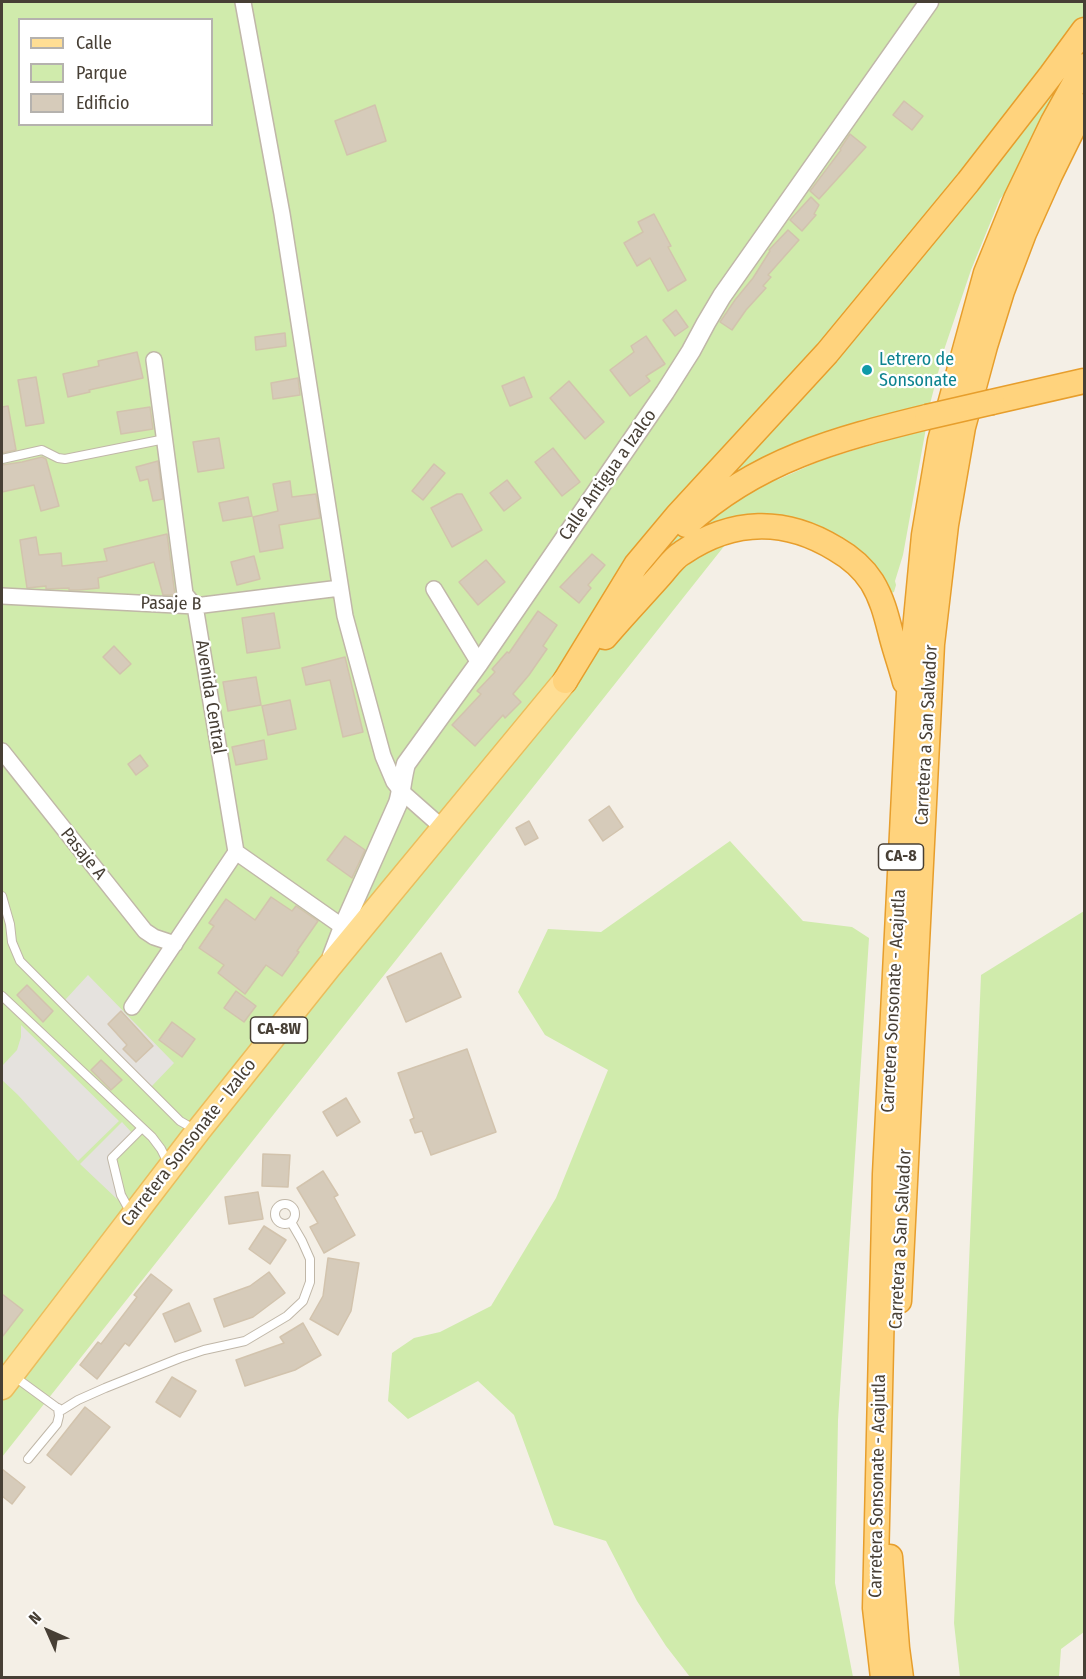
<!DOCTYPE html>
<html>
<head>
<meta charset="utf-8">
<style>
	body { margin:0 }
	#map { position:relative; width:1086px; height:1679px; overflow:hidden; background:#f4efe6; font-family:"Fira Sans Condensed",sans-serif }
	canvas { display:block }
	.frame { position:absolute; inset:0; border:3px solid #473f35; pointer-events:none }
	.legend { position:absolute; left:18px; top:18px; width:195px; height:108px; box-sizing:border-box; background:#fff; border:2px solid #b5b2ae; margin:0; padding:8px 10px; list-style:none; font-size:18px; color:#473f35 }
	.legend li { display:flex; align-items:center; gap:12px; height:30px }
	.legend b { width:30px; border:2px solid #b5b2ae }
	.north { position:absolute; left:18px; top:1601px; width:60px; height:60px; -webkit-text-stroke:4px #fff; paint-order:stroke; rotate:315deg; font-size:16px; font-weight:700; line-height:24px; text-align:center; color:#473f35 }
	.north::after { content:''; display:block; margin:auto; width:21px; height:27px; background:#473f35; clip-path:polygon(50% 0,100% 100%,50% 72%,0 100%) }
</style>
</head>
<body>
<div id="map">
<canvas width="1086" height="1679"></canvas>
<div class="frame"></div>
<ul class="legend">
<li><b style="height:8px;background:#ffde94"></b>Calle</li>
<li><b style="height:16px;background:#d0ebac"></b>Parque</li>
<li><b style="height:16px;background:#d6cbba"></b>Edificio</li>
</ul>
<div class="north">N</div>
</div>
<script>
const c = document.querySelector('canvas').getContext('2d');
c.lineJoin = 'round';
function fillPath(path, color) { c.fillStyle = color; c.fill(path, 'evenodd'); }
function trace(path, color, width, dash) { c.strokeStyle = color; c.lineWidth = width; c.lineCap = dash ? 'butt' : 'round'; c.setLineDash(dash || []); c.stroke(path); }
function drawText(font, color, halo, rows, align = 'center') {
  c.font = font + ' "Fira Sans Condensed",sans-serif'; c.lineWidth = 4.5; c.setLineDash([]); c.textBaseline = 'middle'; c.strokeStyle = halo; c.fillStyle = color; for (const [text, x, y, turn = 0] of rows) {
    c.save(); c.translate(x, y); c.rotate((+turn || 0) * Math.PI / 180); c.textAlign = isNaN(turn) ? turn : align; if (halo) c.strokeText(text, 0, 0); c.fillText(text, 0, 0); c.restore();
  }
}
const green = new Path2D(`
	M2,2h1082v92l-84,105 -29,71 -27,80 -14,54 -118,33 -35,43 45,-20 104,-32 -23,127 -8,26 1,4 -2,7 -3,1c-3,-5 -5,-11 -8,-16 -7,-9 -17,-16 -24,-23 -37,-33 -61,-39 -111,-38l-746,941zM20,20h192v104h-192z
	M730,841l73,80 49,6 17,11 -31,482 -3,163 18,94h-163l-24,-31 -29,-45 -31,-60 -52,-16 -40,-110 -36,-34 -70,38 -20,-18 4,-48 22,-15 26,-6 51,-26 65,-108 52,-128 -63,-35 -27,-43 30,-63 53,3z
	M1084,911v721l-23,17 -2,28h-99l-6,-54 27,-648z`);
const parking = new Path2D(`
	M88,975l86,88 -23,24 -86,-87z
	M21,1025l98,96 -41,40 -60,-66 -16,-15v-14l15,-16 4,-13z
	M122,1122l11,12 -24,24 10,37 -2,4 -37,-35z`);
const building = new Path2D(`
	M904,101l19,15 -11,14 -19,-15z
	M375,105l11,36 -39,14 -12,-34z
	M850,134l16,13 -47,52 -9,-8 31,-41 -1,-1z
	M811,197l8,8 -5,9 2,1 -14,16 -12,-11z
	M654,214l17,32 -3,1 18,33 -18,11 -18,-33 -13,8 -13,-23 19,-11 -5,-10z
	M788,230l11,10 -31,35 3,2 -8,9 3,2 -20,22 -14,20 -12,-8 15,-22 18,-22 17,-27 -1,-1z
	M676,310l12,17 -13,9 -12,-16z
	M285,333l1,13 -30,4 -1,-13z
	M646,336l19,28 -19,12 4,5 -20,15 -20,-26 24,-18 -3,-6z
	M137,352l6,26 -54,12 1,2 -22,5 -5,-23 36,-8 -1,-5z
	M36,377l8,46 -18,3 -8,-46z
	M524,377l8,20 -22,9 -8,-20z
	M298,378l2,17 -27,4 -2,-16z
	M569,381l35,41 -19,17 -35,-41z
	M8,406l8,44 -14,3v-46z
	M150,407l3,22 -32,5 -4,-22z
	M219,438l5,30 -26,4 -5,-30z
	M553,448l27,34 -18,14 -27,-34z
	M42,457l4,2 13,47 -18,5 -7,-26 -32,7v-27l20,-3z
	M158,461l5,38 -10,2 -5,-22 -8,2 -4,-14z
	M434,464l11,9 -22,27 -11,-9z
	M507,480l14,18 -17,13 -14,-18z
	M290,481l2,16 24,-3 4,24 -41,7 4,23 -23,4 -7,-35 25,-6 -5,-27z
	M457,494h5l20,36 -30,17 -21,-39z
	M248,497l4,19 -29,5 -4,-18z
	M167,534l8,61h-12l-9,-33 -56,16 1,10 -20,2h-10v-2l-23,1v-3l-19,2 -7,-48 16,-3 3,18 22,-2 1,13 45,-5 -3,-12z
	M592,554l13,11 -17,20 3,3 -12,15 -19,-16z
	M254,556l6,23 -23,6 -6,-23z
	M486,560l19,22 -27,23 -19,-23z
	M538,611l19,14 -14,21 4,3 -18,26 -16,19 8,8 -16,16 -2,-3 -28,31 -23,-21 29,-31 -4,-3 18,-19 -3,-3 15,-17 2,1z
	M274,613l6,35 -33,5 -5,-35z
	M114,646l17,18 -11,10 -17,-17z
	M345,657l18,75 -20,5 -13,-57 -24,5 -4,-17z
	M256,677l5,28 -33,6 -5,-29z
	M290,700l6,29 -28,6 -6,-29z
	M264,740l3,19 -31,6 -4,-18z
	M140,755l8,11 -12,9 -8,-11z
	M609,806l14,21 -20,14 -14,-21z
	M529,821l9,17 -13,7 -9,-17z
	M345,836l20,14 -13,28 -25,-18z
	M271,897l21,14 4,-5 22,15 -21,30 2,1 -17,24 -16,-11 -21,29 -27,-21 6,-8 -25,-17 15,-22 -5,-3 17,-24 29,21z
	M441,953l20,44 -55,25 -19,-45z
	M27,985l26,26 -10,11 -26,-27z
	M236,991l20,15 -12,16 -20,-14z
	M121,1011l32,35 -17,16 -13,-13 4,-4 -19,-21z
	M172,1022l23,17 -13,18 -23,-17z
	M467,1049l29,83 -65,23 -9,-24 -7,2 -5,-13 4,-2 -16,-45z
	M101,1060l21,20 -11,10 -20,-20z
	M346,1098l14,24 -23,14 -14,-24z
	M263,1154l27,1 -2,32 -26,-1z
	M323,1171l15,24 -4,2 21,38 -31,18 -14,-26 8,-4 -21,-35z
	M258,1192l5,27 -34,5 -4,-27z
	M264,1226l22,14 -16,24 -21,-15z
	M328,1258l31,5 -8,48 -13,24 -28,-16 13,-23z
	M269,1272l16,21 -32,24 -29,10 -10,-28 36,-13z
	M151,1274l21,16 -43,56 -4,-3 -28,36 -17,-14 18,-23 3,2 36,-47 -3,-2z
	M2,1294l21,16 -21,27z
	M189,1303l12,28 -26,11 -12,-28z
	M303,1323l18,32 -26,15 -50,16 -9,-26 48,-17 -4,-6z
	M172,1377l24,14 -16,26 -24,-15z
	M85,1407l25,20 -39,48 -24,-20z
	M2,1469l23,18 -13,17 -10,-8z`);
const service = new Path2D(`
	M2,459l40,-9 16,8 7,1 100,-20
	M2,896l8,28 2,18 8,19 160,160 14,8
	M2,996l150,141 9,12 8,16
	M275 1214a10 10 0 1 1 20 0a10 10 0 1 1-20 0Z
	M131,1213l-10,-18 -9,-37 30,-30
	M15,1377l41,30 6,3 16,-10 27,-12 75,-30 24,-8 41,-9 42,-25 16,-15 7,-19v-23l-8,-18 -11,-19
	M28,1459l29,-35 2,-8 -1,-8`);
const minor = new Path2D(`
	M243,2l39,212 63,402 38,140 11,26 7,9 43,38
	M434,589l45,74
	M2,596l193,10 145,-18
	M2,751l143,180 9,6 21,7
	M236,852l107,75
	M132,1007l104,-155 -41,-246 -10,-12 -31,-234`);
const tertiary = new Path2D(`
	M332,956l11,-29 55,-124c4,-13 4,-26 8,-39l73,-101 186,-271 26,-41 15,-28 16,-27 207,-294`);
const primary = new Path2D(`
	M2,1387l196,-256 130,-163 237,-287`);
const trunk = new Path2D(`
	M992,402l92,-21
	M686,525c71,-65 151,-86 241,-108
	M605,637c17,-20 35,-39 52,-58 8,-8 15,-20 25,-26 50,-34 102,-36 154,-4 14,8 27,19 36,33 11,18 15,37 20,56 4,15 9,29 13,44
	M565,681l71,-116 41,-49 150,-163 141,-171 83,-107 33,-45
	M899,1301l33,-657 14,-119 17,-98 22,-81 17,-55 22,-58 26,-58 34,-69
	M890,1557l7,91 4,30
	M883,1678l-8,-70 10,-434 24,-481 15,-158 16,-94 46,-168 30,-74 37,-77 31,-56`);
const trunkBridge = new Path2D(`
	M927,417l65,-15`);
const markers = [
	[867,370,6,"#0f9aa8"]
];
const shields = [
	[901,857,45],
	[279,1030,57]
];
const shieldNames = [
	["CA-8",901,857],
	["CA-8W",279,1030]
];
const cultureNames = [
	["Letrero de",879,360],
	["Sonsonate",879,381]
];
const streetNames = [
	["Calle Antigua a Izalco",608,475,-55],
	["Pasaje B",171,604,1],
	["Avenida Central",210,697,81],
	["Carretera a San Salvador",927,735,-87],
	["Pasaje A",83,854,51],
	["Carretera Sonsonate - Acajutla",894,1001,-87],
	["Carretera Sonsonate - Izalco",189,1143,-52],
	["Carretera a San Salvador",901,1239,-87],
	["Carretera Sonsonate - Acajutla",878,1486,-89]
];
fillPath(green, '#d0ebac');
fillPath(parking, '#e5e2de');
fillPath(building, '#d6cbba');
trace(building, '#d2c3ad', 1.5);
trace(service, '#c0b7a8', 10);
trace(minor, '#c0b7a8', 18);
trace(tertiary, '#c0b7a8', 21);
trace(primary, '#ebbd5c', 27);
trace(trunk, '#e79e2c', 27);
trace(service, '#fff', 8);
trace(minor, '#fff', 15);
trace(tertiary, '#fff', 18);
trace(primary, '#ffde94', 24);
trace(trunk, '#ffd37d', 24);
trace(trunkBridge, '#e79e2c', 27, []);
trace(trunkBridge, '#ffd37d', 24);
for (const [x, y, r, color] of markers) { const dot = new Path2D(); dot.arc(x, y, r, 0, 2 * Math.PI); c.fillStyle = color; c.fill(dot); trace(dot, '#fff', 2); }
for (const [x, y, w] of shields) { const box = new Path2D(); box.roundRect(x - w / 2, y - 13, w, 26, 4.5); c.fillStyle = '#fff'; c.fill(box); trace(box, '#473f35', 1.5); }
drawText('bold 16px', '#473f35', null, shieldNames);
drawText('18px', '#0d838f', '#fff', cultureNames, 'left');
drawText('18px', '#473f35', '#fff', streetNames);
</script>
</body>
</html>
